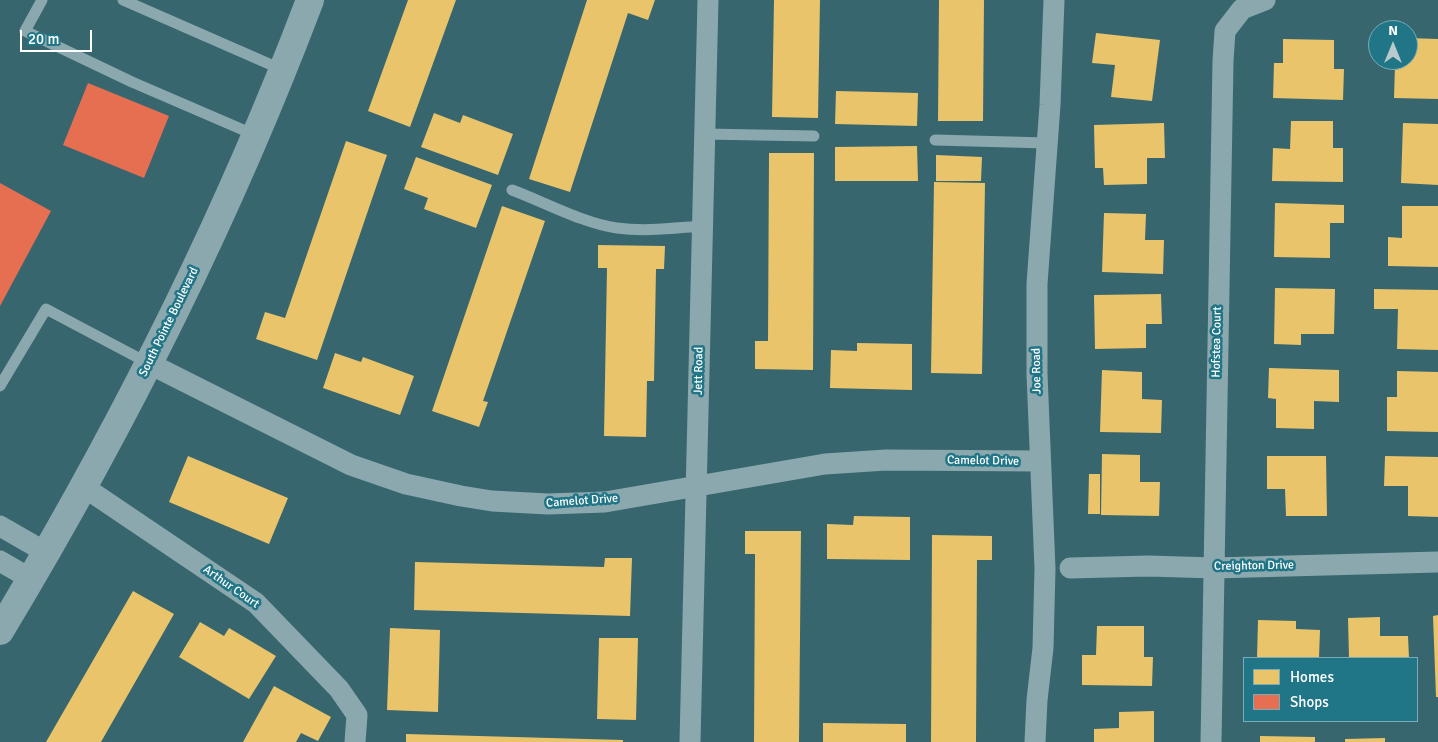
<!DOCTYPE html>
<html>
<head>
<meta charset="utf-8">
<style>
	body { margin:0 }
	#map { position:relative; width:1438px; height:742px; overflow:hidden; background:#37666f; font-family:Signika,sans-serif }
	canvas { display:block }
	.legend { position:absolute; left:1243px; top:657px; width:175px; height:65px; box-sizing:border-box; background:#207586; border:1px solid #79acb6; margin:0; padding:6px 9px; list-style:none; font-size:15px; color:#fff }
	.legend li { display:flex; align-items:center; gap:10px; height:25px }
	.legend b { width:25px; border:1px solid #79acb6 }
	.north { position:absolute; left:1368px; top:20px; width:50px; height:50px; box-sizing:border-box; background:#207586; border:1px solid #79acb6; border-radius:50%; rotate:0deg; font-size:14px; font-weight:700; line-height:20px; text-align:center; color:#fff }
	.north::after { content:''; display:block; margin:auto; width:18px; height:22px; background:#b9c9cd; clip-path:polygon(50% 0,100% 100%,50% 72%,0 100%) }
	.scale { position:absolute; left:20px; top:30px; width:72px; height:22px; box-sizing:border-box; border:2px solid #fff; border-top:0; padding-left:6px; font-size:15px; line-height:18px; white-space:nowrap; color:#fff; -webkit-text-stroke:4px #207586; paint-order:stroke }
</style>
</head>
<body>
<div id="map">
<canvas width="1438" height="742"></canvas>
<ul class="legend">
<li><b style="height:14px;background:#e9c46a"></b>Homes</li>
<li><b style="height:14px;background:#e76f51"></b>Shops</li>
</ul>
<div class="north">N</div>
<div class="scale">20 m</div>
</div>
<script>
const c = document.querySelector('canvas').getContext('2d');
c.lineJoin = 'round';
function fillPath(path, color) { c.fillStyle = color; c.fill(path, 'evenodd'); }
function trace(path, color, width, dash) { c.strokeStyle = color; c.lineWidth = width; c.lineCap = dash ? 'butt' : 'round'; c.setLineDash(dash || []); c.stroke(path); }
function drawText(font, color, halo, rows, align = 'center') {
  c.font = font + ' Signika,sans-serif'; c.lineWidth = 5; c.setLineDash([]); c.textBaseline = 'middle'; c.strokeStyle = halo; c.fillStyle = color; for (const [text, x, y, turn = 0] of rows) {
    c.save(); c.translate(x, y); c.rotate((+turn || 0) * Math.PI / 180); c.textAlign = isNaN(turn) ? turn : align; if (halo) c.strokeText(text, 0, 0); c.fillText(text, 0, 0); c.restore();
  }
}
const homes = new Path2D(`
	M408,0h48l-46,127 -42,-16z
	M587,0h68l-7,20 -20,-7 -58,179 -41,-13z
	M774,0h46l-2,118 -46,-1z
	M939,0h45l-1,121h-45z
	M1096,33l64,7 -8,61 -41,-4 4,-32 -23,-2z
	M1408,38l30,1v60l-44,-1 1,-33h8l1,-5h4z
	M1283,39l51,1v29h10l-1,31 -70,-2 1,-35h9z
	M836,91l82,2 -1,33 -82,-2z
	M434,113l26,10 3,-8 50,19 -15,41 -77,-28z
	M1291,121h42v27h10v34l-71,-1 1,-33 17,1z
	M1164,123l1,35h-18v26l-43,1 -1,-17h-8l-1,-43z
	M1403,123l35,1v61l-37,-2z
	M346,141l41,14 -70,205 -61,-21 9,-27 20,6z
	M917,146l1,35h-83v-34z
	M769,153h45l-1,217 -58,-1v-28h13z
	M936,155l46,2 -1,24h-45z
	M416,157l76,28 -16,43 -52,-19 4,-11 -24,-9z
	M934,182l51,1 -3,191 -51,-1z
	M1275,203l69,2v18h-14v35l-56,-1z
	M502,206l43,15 -62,180 5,1 -9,25 -47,-16z
	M1402,206h36v61l-50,-1v-29l14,1z
	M1104,213l42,1 -1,26h19l-1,34 -61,-2z
	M598,245l67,1 -1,23h-8l-2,112h-7l-1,56 -42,-1 3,-168h-9z
	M1275,288l60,1 -1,45h-33v11l-27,-1z
	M1374,289l64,1v60l-41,-1 1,-40h-24z
	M1161,294l1,30h-16v24l-51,1 -1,-54z
	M857,343l55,1v46l-82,-2 1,-38 26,1z
	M335,353l26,9 2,-5 51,19 -14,39 -77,-27z
	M1269,368l70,2v32l-25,-1v28l-38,-1v-29l-8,-1z
	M1102,370l40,2v27l20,1 -1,33 -61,-1z
	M1397,371l41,1v60l-51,-1v-34h10z
	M1102,454l38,1v27h20l-1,34 -58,-1z
	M188,456l100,42 -19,46 -100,-42z
	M1267,456h59l1,60h-41l-1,-27h-18z
	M1385,456l53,1v60l-30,-1v-30h-24z
	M1089,474h11v40h-12z
	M854,516l56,1v43l-83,-1v-35l26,1z
	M745,531h56l-2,211h-45l1,-188h-10z
	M932,535l60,1v24h-15l-1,182h-45z
	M605,558h27l-2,58 -216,-6 1,-48 189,5z
	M133,591l41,23 -73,128h-55z
	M1438,615v82h-2l-3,-81z
	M1380,617v19h28l1,22h-60l-1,-40z
	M1258,620l38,1v8l24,1 -1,28h-62z
	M200,622l24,14 5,-8 47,28 -27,43 -70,-42z
	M1097,626h47v31h9l-1,29 -70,-1v-30h14z
	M390,628l50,2 -2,82 -51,-2z
	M599,638h39l-2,82 -39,-1z
	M274,686l57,31 -13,24 -17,-8 -5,9h-53z
	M1154,711v31h-60v-13l25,-1v-16z
	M823,723l83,1v18h-83z
	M406,734l217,6v2h-217z
	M1260,736l55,1v5h-55z
	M1385,738v4h-40v-3z`);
const shops = new Path2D(`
	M88,83l81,33 -25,62 -81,-33z
	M0,183l51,28 -51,95z`);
const service = new Path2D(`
	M42,0l-17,31 107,51 123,53
	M123,0l160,70
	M704,134l110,2
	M935,140l112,3
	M512,190c32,12 73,34 105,38 28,4 57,0 85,-2
	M0,386l46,-77 102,54`);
const minor = new Path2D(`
	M150,364l201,101 55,19 55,12 31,5 56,3 57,-2 220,-38 61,-4 154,1
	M84,487l172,116 83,86 18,26 -2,27
	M0,526l47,27
	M0,561l31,18
	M1070,568l79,-2 65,2 224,-6
	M690,742l18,-742
	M1035,742l2,-42 6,-52 2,-79 -8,-195v-90l13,-179 4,-105
	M1211,742l12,-681 2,-30 17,-22 23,-9`);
const tertiary = new Path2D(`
	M0,631c121,-201 227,-411 310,-631`);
const streetNames = [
	["South Pointe Boulevard",169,322,-64],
	["Hofstea Court",1217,342,-89],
	["Jett Road",699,371,-89],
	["Joe Road",1037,371,-91],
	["Camelot Drive",983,461,1],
	["Camelot Drive",582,501,-4],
	["Creighton Drive",1254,566,-1],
	["Arthur Court",231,587,35]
];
fillPath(homes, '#e9c46a');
fillPath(shops, '#e76f51');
trace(service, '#8ba8ae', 11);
trace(minor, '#8ba8ae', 21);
trace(tertiary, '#8ba8ae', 28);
drawText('12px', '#fff', '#207586', streetNames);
</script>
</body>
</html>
